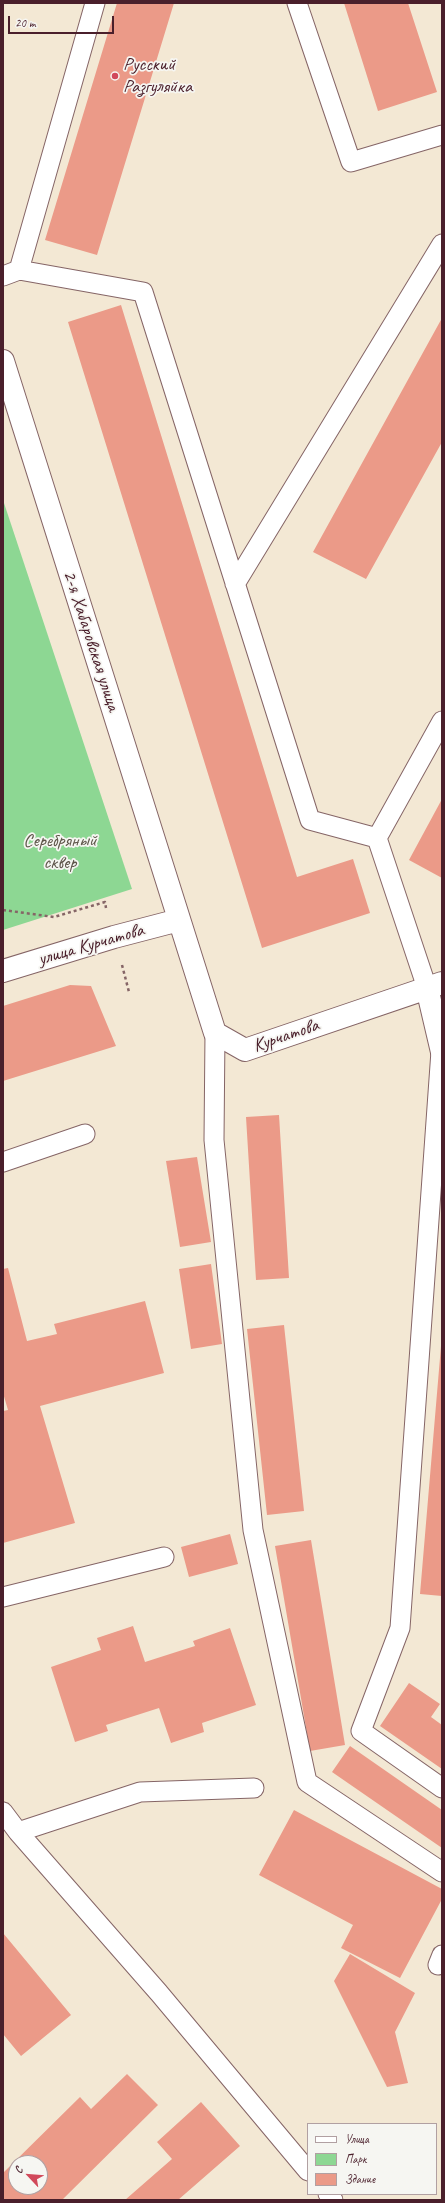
<!DOCTYPE html>
<html>
<head>
<meta charset="utf-8">
<style>
	body { margin:0 }
	#map { position:relative; width:445px; height:2203px; overflow:hidden; background:#f3e8d4; font-family:Caveat,sans-serif }
	canvas { display:block }
	.frame { position:absolute; inset:0; border:4px solid #4a1f2b; pointer-events:none }
	.legend { position:absolute; left:307px; top:2123px; width:130px; height:72px; box-sizing:border-box; background:#f6f6f2; border:1px solid #b1a0a2; margin:0; padding:5px 7px; list-style:none; font-size:12px; color:#4a1f2b }
	.legend li { display:flex; align-items:center; gap:8px; height:20px }
	.legend b { width:20px; border:1px solid #b1a0a2 }
	.north { position:absolute; left:8px; top:2155px; width:40px; height:40px; box-sizing:border-box; background:#f6f6f2; border:1px solid #b1a0a2; border-radius:50%; rotate:296deg; font-size:11px; font-weight:700; line-height:16px; text-align:center; color:#4a1f2b }
	.north::after { content:''; display:block; margin:auto; width:14px; height:18px; background:#d1495b; clip-path:polygon(50% 0,100% 100%,50% 72%,0 100%) }
	.scale { position:absolute; left:8px; top:16px; width:106px; height:18px; box-sizing:border-box; border:2px solid #4a1f2b; border-top:0; padding-left:5px; font-size:12px; line-height:14px; white-space:nowrap; color:#4a1f2b; -webkit-text-stroke:3px #f6f6f2; paint-order:stroke }
</style>
</head>
<body>
<div id="map">
<canvas width="445" height="2203"></canvas>
<div class="frame"></div>
<ul class="legend">
<li><b style="height:5px;background:#fff"></b>Улица</li>
<li><b style="height:11px;background:#8dd793"></b>Парк</li>
<li><b style="height:11px;background:#eb9a88"></b>Здание</li>
</ul>
<div class="north">С</div>
<div class="scale">20 m</div>
</div>
<script>
const c = document.querySelector('canvas').getContext('2d');
c.lineJoin = 'round';
function fillPath(path, color) { c.fillStyle = color; c.fill(path, 'evenodd'); }
function trace(path, color, width, dash) { c.strokeStyle = color; c.lineWidth = width; c.lineCap = dash ? 'butt' : 'round'; c.setLineDash(dash || []); c.stroke(path); }
function drawText(font, color, halo, rows, align = 'center') {
  c.font = font + ' Caveat,sans-serif'; c.lineWidth = 3.5; c.setLineDash([]); c.textBaseline = 'middle'; c.strokeStyle = halo; c.fillStyle = color; for (const [text, x, y, turn = 0] of rows) {
    c.save(); c.translate(x, y); c.rotate((+turn || 0) * Math.PI / 180); c.textAlign = isNaN(turn) ? turn : align; if (halo) c.strokeText(text, 0, 0); c.fillText(text, 0, 0); c.restore();
  }
}
const green = new Path2D(`
	M3,500l129,389 -129,41z`);
const building = new Path2D(`
	M117,3h57l-77,252 -52,-15z
	M344,3h64l29,89 -59,19z
	M121,305l176,572 56,-18 17,54 -108,35 -194,-626z
	M442,318v124l-76,137 -53,-27z
	M442,799v79l-33,-18z
	M70,985l21,1 25,60 -113,35v-75z
	M279,1115l10,163 -33,2 -10,-163z
	M197,1157l14,85 -31,5 -14,-86z
	M211,1264l11,80 -31,5 -12,-80z
	M8,1268l19,73 30,-7 -3,-10 91,-23 19,72 -124,33 35,117 -72,20v-132l5,-1 -5,-17v-124z
	M284,1325l20,186 -37,4 -20,-186z
	M441,1346l1,1v249l-22,-2z
	M230,1534l8,30 -49,13 -8,-30z
	M311,1540l34,205 -35,6 -35,-205z
	M133,1626l12,36 50,-16 -2,-5 37,-13 26,77 -54,18 2,9 -33,11 -12,-35 -53,17 2,6 -33,11 -24,-75 50,-17 -4,-12z
	M409,1683l31,21 -9,13 11,8v44l-62,-43z
	M350,1746l92,64v38l-110,-76z
	M294,1810l148,79v10l-42,79 -59,-30 12,-23 -94,-50z
	M3,1933l68,82 -50,41 -18,-22z
	M350,1954l65,39 -20,39 13,51 -21,4 -53,-106z
	M127,2074l31,31 -96,95h-59v-27l77,-76 11,12zM16,2163h24v24h-24z
	M201,2102l39,44 -62,54h-53l47,-41 -15,-17z`);
const path = new Path2D(`
	M3,910l51,7 51,-15 1,6
	M122,965l7,27`);
const service = new Path2D(`
	M297,3l54,159 91,-27
	M19,270l124,22 167,528 67,18 50,150
	M3,276l16,-6 76,-267
	M235,584l207,-340
	M377,838l65,-117
	M215,1033l-1,107 39,390 54,252 135,90
	M441,1051l-41,577 -39,103 81,57
	M3,1162l82,-28
	M3,1597l161,-40
	M3,1812l15,20 141,161 149,178
	M18,1832l122,-40 114,-4
	M438,1965l4,-10
	M328,2194l5,6`);
const minor = new Path2D(`
	M3,361l212,672 30,17 197,-67
	M3,971l111,-34 65,-17
	M427,988l15,64`);
const markers = [
	[115,76,4,"#d1495b"]
];
const poiNames = [
	["Русский",123,65],
	["Разгуляйка",123,87]
];
const streetNames = [
	["2-я Хабаровская улица",91,641,72],
	["улица Курчатова",91,945,-16],
	["Курчатова",286,1036,-19]
];
const parkNames = [
	["Серебряный",60,841],
	["сквер",60,863]
];
fillPath(green, '#8dd793');
fillPath(building, '#eb9a88');
trace(service, '#856566', 21);
trace(minor, '#856566', 24);
trace(path, '#856566', 2.5, [3, 3]);
trace(service, '#fff', 19);
trace(minor, '#fff', 22);
for (const [x, y, r, color] of markers) { const dot = new Path2D(); dot.arc(x, y, r, 0, 2 * Math.PI); c.fillStyle = color; c.fill(dot); trace(dot, '#f6f6f2', 1.5); }
drawText('19px', '#4a1f2b', '#f6f6f2', poiNames, 'left');
drawText('19px', '#4a1f2b', '#f6f6f2', streetNames);
drawText('19px', '#5e564a', '#f6f6f2', parkNames);
</script>
</body>
</html>
